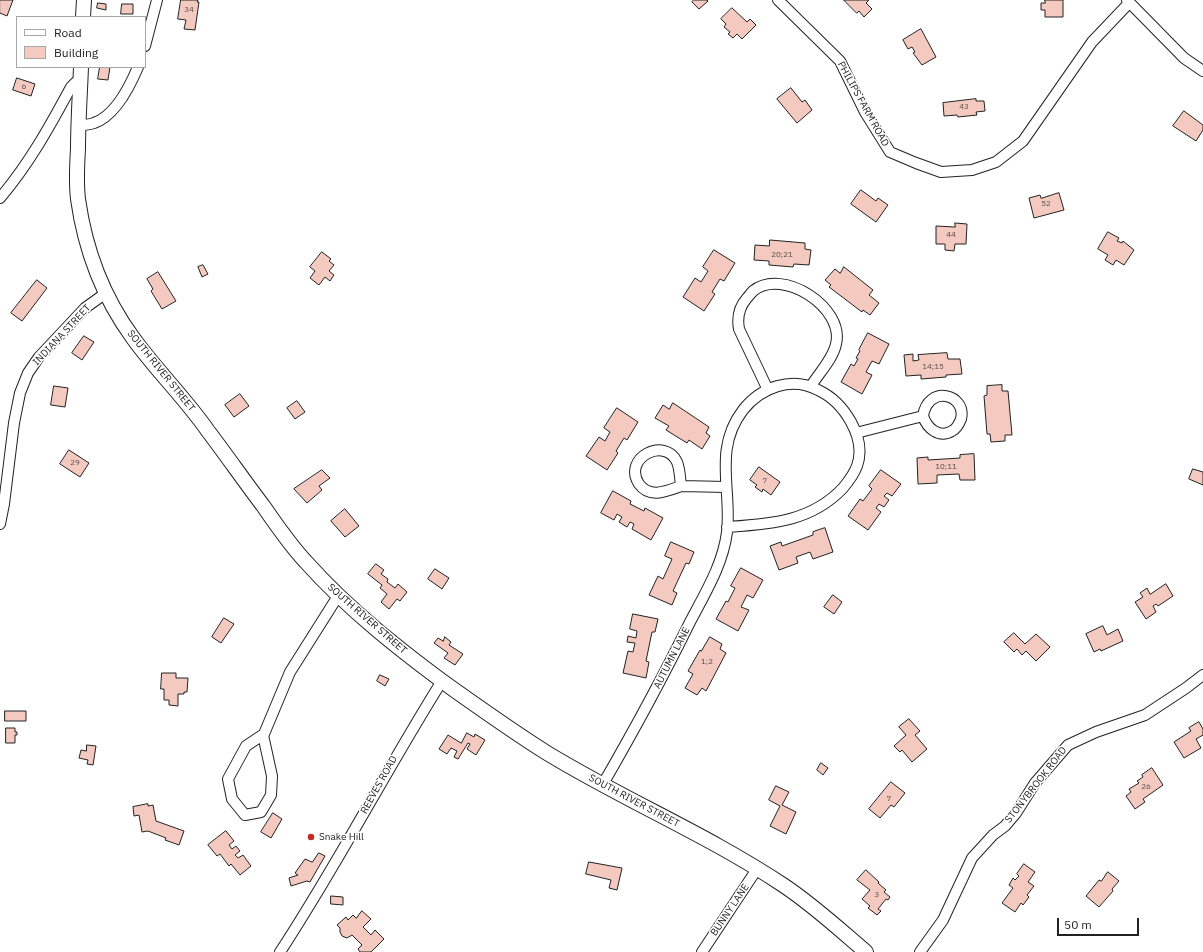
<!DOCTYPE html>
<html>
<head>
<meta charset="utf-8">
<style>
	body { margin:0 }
	#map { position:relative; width:1203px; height:952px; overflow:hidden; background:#fff; font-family:"IBM Plex Sans",sans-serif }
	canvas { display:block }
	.legend { position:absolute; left:16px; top:16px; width:130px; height:52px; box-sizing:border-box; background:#fff; border:1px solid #a7a7a7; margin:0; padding:5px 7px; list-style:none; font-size:12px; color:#222 }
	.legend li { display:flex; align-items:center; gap:8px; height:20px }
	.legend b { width:20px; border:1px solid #a7a7a7 }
	.scale { position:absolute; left:1057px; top:918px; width:82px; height:18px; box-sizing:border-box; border:2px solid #222; border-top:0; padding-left:5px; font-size:12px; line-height:14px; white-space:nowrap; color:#222; -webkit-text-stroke:3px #fff; paint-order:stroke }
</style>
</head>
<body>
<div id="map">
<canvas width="1203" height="952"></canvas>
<ul class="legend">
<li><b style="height:5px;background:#fff"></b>Road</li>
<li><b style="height:11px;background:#f3c9c0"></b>Building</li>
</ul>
<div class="scale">50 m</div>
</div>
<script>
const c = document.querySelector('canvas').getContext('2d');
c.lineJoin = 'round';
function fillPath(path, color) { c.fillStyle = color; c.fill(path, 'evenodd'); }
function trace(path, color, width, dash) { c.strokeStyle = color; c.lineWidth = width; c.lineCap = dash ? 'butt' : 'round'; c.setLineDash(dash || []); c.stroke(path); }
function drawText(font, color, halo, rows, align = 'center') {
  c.font = font + ' "IBM Plex Sans",sans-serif'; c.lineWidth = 3; c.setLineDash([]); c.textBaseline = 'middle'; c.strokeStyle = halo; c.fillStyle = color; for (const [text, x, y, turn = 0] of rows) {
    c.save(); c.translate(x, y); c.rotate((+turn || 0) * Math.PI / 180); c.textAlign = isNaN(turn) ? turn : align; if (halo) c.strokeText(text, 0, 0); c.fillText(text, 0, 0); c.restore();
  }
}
const building = new Path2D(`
	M0,0h13l-6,16 -7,-3z
	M181,0h17l-1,2h2l-4,28 -11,-1 2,-9 -8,-1z
	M694,0h13l1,1 -9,8 -7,-7z
	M844,0h25l-3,3 6,6 -8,8 -5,-6 -2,2z
	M1045,0h18v17h-18v-7h-4v-7h4z
	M98,3l8,1v6l-9,-2z
	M122,4h11v10h-12z
	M732,8l15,14 3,-3 6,6 -14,14 -5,-5 -4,4 -5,-4 2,-2 -6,-5 2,-3 -5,-5z
	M921,29l15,28 -14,8 -9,-12 2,-1 -3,-5 -4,2 -5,-9z
	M100,67h10l-2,13 -10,-1z
	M17,78l18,6 -4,12 -18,-6z
	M791,88l11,14 3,-2 7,10 -15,13 -20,-24z
	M976,99v2h8l1,10 -9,1 1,3 -19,2 -1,-2 -13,1 -1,-13z
	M1184,111l19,14v5l-7,11 -23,-15z
	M861,190l15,11 2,-3 10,7 -12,17 -25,-18z
	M1059,193l5,17 -30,8 -5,-20 11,-3 1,3z
	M955,223l12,1 -1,20h-11l-1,7 -9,-1v-6h-9v-18l19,1z
	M1108,232l11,6 -2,3 5,2 1,-2 11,9 -10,15 -8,-5 -3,5 -8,-5 3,-5 -10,-6z
	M770,240l35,3v6l6,1 -2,15 -15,-1 -1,3 -24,-2v-4l-15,-1 1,-15 14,1z
	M714,250l21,13 -11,18 -4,-2 -8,13 3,2 -11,17 -21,-14 12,-19 6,4 7,-11 -5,-4z
	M322,252l9,7 -2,2 5,4 -5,6 5,4 -4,6 -5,-4 -6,8 -9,-7 5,-7 -5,-4z
	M203,265l5,9 -6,3 -4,-10z
	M844,267l29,23 -4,5 10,8 -9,12 -7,-5 -1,2 -33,-25 2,-2 -6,-5 10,-11 5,4z
	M158,272l18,29 -14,8 -11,-18 2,-2 -6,-10z
	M37,280l10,8 -25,33 -11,-8z
	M868,333l21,11 -10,20 -7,-3 -6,11 6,3 -10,19 -21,-12 10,-18 3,2 4,-7 -2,-1 4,-7 -1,-1z
	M84,336l10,6 -12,18 -10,-7z
	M947,353l1,6h12l2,15 -16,1v2l-25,2v-4l-15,1 -2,-21 9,-1v7l6,-1 -1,-5z
	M1002,385v6h6l4,44h-7v6l-14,1 -1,-8h-3l-3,-38 3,-1v-9z
	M54,386l14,2 -3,19 -14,-2z
	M240,394l9,12 -15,11 -9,-12z
	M297,401l8,11 -10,7 -8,-11z
	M673,403l36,24 -3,6 4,3 -8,13 -13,-9 -2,3 -21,-13 3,-4 -14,-8 8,-13 6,4z
	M617,408l21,14 -11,18 -3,-2 -8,13 2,2 -11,17 -21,-14 13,-19 6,4 5,-9 -6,-4z
	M69,450l20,13 -9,14 -20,-13z
	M974,454l1,26h-15l-1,-6 -22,1v8l-19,1 -1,-26 11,-1v3l32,-2v-3z
	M759,467l21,15 -9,13 -8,-6 -1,3 -7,-5 2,-2 -7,-5z
	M1193,469l10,3v13l-14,-6z
	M322,470l8,8 -11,8 3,4 -15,13 -13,-14z
	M881,470l20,14 -9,12 -5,-3 -3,3 5,4 -5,7 -5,-3 -3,4 5,4 -13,18 -20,-14 12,-17 3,2 9,-12 -3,-3z
	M613,491l18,10 -1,3 14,7 1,-3 18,10 -12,22 -19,-11 2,-5 -4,-2 -3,5 -8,-5 3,-5 -5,-3 -3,6 -13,-7z
	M345,509l14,17 -14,11 -14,-16z
	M825,528l8,24 -20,7 -3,-7 -14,5 2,6 -19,7 -9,-24 11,-4 1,4 31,-11v-3z
	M671,542l23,10 -5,12 -3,-1 -13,28 4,2 -5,12 -23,-10 9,-19 5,3 9,-20 -7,-3z
	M376,564l8,6 -3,4 7,5 -1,3 8,6 3,-4 9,8 -7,9 -3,-2 -8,10 -8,-7 6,-8 -7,-6 2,-3 -14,-11z
	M741,568l22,12 -10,18 -6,-3 -6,12 8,3 -11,21 -22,-12 10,-18 2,1 7,-14 -4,-2z
	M435,569l14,9 -7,11 -14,-10z
	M1166,584l7,12 -15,10 -2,-2 -3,2 3,6 -10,7 -11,-17 8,-5 -3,-4 7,-5 3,6z
	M833,595l9,7 -8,12 -10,-7z
	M633,614l25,5 -3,13h-3l-6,29 3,1 -3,16 -23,-5 5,-22 5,1 2,-9 -8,-1 1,-6 8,2 1,-7 -7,-2z
	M224,618l10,6 -13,19 -9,-6z
	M1103,626l4,9 11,-6 5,12 -22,10 -1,-2 -6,3 -8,-18z
	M1014,633l11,11 11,-10 14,13 -14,14 -10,-10 -4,4 -5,-6 -3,3 -10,-10z
	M445,637l6,5 -2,3 14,9 -8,11 -11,-7 4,-5 -14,-10 4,-5 5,3z
	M710,637l12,7 -2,5 6,4 -20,38 -4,-3 -5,7 -12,-7 8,-14 -5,-3 12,-21 1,1z
	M162,673h14v5h12l-1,14h-3v2h-6v12l-9,-1v-5h-5v-11h-3z
	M380,675l9,4 -4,7 -8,-5z
	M5,711h21v10h-21z
	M909,719l11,12 -5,4 12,14 -15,13 -10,-12 -2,2 -6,-6 12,-11 -7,-8z
	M1199,722l4,7v6l-7,4 5,9 -17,10 -10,-16 17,-11 -2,-3z
	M6,728h9v4h2v3h-2v8h-9z
	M467,733l7,4 1,-3 10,6 -9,15 -9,-6 3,-5 -2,-1 -10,16 -4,-2 3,-6 -6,-3 -4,6 -8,-5 9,-14 13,8z
	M87,745l9,1 -3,19 -6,-1 1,-4 -9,-2 2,-8 5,1z
	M821,763l7,5 -5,7 -6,-5z
	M1152,768l11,17 -20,14 2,3 -10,7 -9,-13 5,-4 -2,-3 10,-6 -2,-2 6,-4 -1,-2z
	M891,782l14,11 -11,14 -3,-2 -11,13 -11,-9z
	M776,786l13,6 -7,13 14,7 -10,22 -16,-8 10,-20 -11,-6z
	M148,804v2l5,-1 3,16 28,10 -5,14 -14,-5 1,-2 -18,-7 -6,1 -3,-17 -5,1 -1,-9z
	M273,813l9,6 -11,19 -10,-6z
	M226,831l8,10 -5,4 3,4 4,-3 4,5 -5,4 3,3 5,-3 8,11 -11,9 -9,-11 -2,2 -9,-12 -3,2 -9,-11z
	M319,853l6,3 -15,26 -3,-1 -16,5 -2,-8 9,-3 -3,-2 10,-14 7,3z
	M589,862l33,6 -5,22 -8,-2 2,-8 -25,-6z
	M1024,864l11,8 -7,10 6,4 -7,9 2,2 -6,8 -2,-2 -6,9 -13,-9 11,-15 -4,-3 4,-7 2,2 4,-4 -2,-2z
	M866,870l13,12 -1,1 8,7 -2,2 6,5 -2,3 -2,-1 -8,10 3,2 -4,4 -9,-7 2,-2 -8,-7 8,-9 -13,-10z
	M1108,872l11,9 -7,8 1,2 -14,16 -13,-11 13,-16 2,1z
	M331,896l12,1v8l-12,-1z
	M362,911l9,8 -8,8 8,8 4,-5 9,9 -13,13h-11l-2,-3 4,-4 -10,-10 -5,3 -5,-2 -2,-4v-4l-3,-3 9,-8 2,3 5,-5 3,3z`);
const street = new Path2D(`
	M778,0l62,61 25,51 25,40 26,11 25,9 31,-2 24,-8 27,-21 69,-99 37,-39
	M1127,0l57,58 19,13
	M145,46l12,-46
	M78,125c5,0 11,0 16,-2 21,-7 36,-37 44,-56
	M0,198c29,-34 50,-72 71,-111l4,-4 5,-1
	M768,390l-29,-61c-2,-11 0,-22 8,-31 2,-2 4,-5 6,-7 30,-24 92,17 83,53 -3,15 -17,29 -25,42
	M856,433l67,-17c4,12 16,23 29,15 4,-2 7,-7 9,-12 6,-25 -33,-35 -38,-3
	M681,486c-14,5 -31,13 -42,-2 -17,-26 26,-48 38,-22 3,7 3,17 4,24l45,1
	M0,524l4,-20 10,-81 6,-30 8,-20 11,-16 46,-49 21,-15
	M263,735l9,41 -1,19 -10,17 -16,3 -13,-16 -4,-20 18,-33 18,-12 26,-62 48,-76
	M603,784c30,-52 59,-105 86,-160 15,-29 34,-59 38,-92 5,-42 -14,-83 16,-122 18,-23 49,-34 75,-20 26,12 49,48 39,76 -3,8 -9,16 -14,22 -32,34 -73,36 -116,39
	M280,952c58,-88 106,-182 162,-271
	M702,952l55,-83
	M920,952l23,-32 29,-62 21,-23 12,-9 11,-13 19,-30 33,-38 28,-13 49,-17 41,-27 17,-13`);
const secondary = new Path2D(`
	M83,17l1,-17
	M81,67c-1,27 -3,54 -3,82 -1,16 -2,33 0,50 7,50 25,98 55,139 23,32 52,60 75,93 19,25 37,51 56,76 13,19 26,38 42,55 43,48 95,89 147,127 31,22 62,44 94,64 77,47 161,82 236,132 29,19 56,44 83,67`);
const markers = [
	[311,837,4,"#c62828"]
];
const numberNames = [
	["34",189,10],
	["6",24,87],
	["43",964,107],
	["52",1046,204],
	["44",951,235],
	["20;21",782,255],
	["14;15",933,367],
	["29",75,463],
	["10;11",946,467],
	["7",765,481],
	["1;2",707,662],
	["26",1146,787],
	["7",889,799],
	["3",877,895]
];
const streetNames = [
	["PHILIPS FARM ROAD",863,104,61],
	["INDIANA STREET",62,335,-47],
	["SOUTH RIVER STREET",161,371,51],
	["SOUTH RIVER STREET",367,619,41],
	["AUTUMN LANE",672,658,-63],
	["REEVES ROAD",379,785,-61],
	["STONYBROOK ROAD",1036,785,-52],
	["SOUTH RIVER STREET",634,801,28],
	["BUNNY LANE",730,910,-56]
];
const poiNames = [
	["Snake Hill",319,837]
];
fillPath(building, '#f3c9c0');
trace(building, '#222', 1);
trace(street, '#222', 12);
trace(secondary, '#222', 16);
trace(street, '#fff', 10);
trace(secondary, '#fff', 14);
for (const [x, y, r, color] of markers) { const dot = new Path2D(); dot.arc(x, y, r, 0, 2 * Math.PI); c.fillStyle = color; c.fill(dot); trace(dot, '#fff', 1.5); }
drawText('8px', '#564c4a', null, numberNames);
drawText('10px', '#222', '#fff', streetNames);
drawText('10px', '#222', '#fff', poiNames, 'left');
</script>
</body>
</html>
